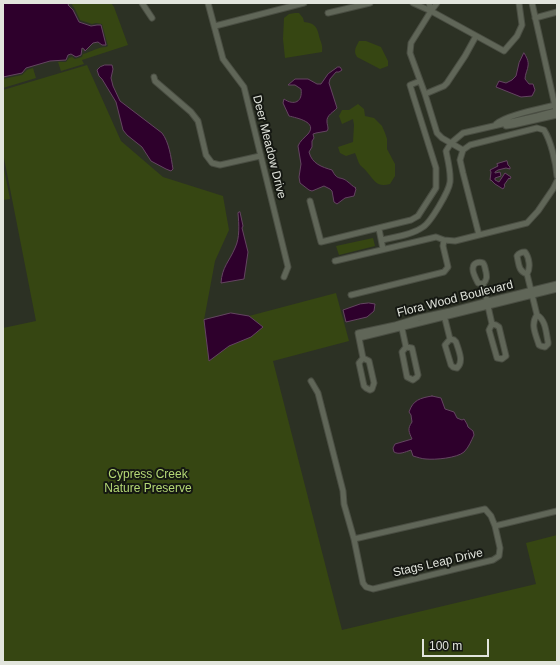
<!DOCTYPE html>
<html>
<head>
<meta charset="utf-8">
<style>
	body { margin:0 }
	#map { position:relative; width:560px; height:665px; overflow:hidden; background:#2c3124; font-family:Arial,sans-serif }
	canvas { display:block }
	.frame { position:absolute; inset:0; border:4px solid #e2e5dd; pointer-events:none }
	.scale { position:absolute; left:422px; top:639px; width:67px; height:18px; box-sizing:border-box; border:2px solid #e2e5dd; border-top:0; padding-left:5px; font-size:12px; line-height:14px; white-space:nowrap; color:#e2e5dd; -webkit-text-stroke:3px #151812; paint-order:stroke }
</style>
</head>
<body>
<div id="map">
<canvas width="560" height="665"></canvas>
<div class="frame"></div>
<div class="scale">100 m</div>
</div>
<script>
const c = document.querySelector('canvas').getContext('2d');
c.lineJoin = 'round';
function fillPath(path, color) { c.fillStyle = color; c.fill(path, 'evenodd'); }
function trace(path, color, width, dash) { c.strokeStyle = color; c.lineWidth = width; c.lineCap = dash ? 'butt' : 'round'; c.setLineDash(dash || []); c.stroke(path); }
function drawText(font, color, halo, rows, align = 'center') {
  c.font = font + ' Arial,sans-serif'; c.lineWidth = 4; c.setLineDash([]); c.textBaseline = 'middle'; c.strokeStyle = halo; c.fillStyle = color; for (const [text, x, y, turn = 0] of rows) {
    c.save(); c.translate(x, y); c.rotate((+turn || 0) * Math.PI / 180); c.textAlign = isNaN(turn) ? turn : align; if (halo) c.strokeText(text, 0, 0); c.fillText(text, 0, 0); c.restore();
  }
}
const green = new Path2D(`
	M71,3h40l3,4 14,38 -46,15 2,4 -23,7 -3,-9h8l3,-4 3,-1 3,2 7,-2 1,-3c8,-2 15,-7 23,-7l2,-1 -6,-22 -6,-1 -4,1 -12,-4 -5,-11z
	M295,13h4l4,5 1,4c10,1 13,4 15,14 2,7 4,9 3,16l-37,6 -2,-19 1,-21 5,-4z
	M359,41h7l15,6 7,14v5l-8,3 -23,-12c-4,-6 -1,-10 2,-16z
	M87,65l34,76 42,36 60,19 6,34 -14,31 -11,59 5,41 20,-15 22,-9 12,-10 -14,-11 87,-23 13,48 -76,20 69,269 194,-46 -10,-41 31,-8v127h-554v-334l33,-7 -33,-168v-63z
	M33,68l3,10 -33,10v-9l19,-4 5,-5z
	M358,104l6,5 1,7 9,2 8,8 3,7 2,6v10l8,15v12l-5,8c-13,4 -16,-4 -23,-12 -2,-3 -5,-5 -7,-7 -2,-3 -3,-8 -5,-12l-9,3 -6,-3 -2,-6 15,-5 1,-17 -1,-6 -11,5 -3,-8 3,-6h7z
	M3,164l7,35 -7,1z
	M373,238l2,8 -36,9 -3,-9z`);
const water = new Path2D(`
	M3,3h66l-1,2 5,5 6,12 12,4 6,-1h4l5,20h-4l-4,-3 -5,1 -8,8 -1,-2 -2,-1 -1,7 -5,2 -5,-3 -3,1 -2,5 -16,1 -24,7 -4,5 -19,4z
	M524,53c2,3 5,8 4,13 0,3 -3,8 -3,13l4,5h4l2,6 -3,6 -11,1 -25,-10 3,-6 7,2 6,-3 4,-4 3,-13z
	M105,65h7l1,4 -2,9 2,8 7,15 42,32c7,9 9,24 11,36l-2,2 -5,-2 -15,-8 -9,-14 -15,-12 -4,-5 -7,-28 -14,-23 -3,-3 -2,-6 3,-3z
	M338,67h2l2,3 -3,2h-3l-6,7 -1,4 8,25c-3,4 -11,7 -10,14 0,2 1,4 1,7l-1,2 -11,2 -3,1 1,4 -2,3v6l-3,5c3,12 13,15 23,18 6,12 8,5 16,12 3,2 4,4 8,6h-1l1,1 -2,7 -9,2 -8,6 -3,-2 -2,-11 -2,-2 -6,-3 -12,5 -3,-1 -9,-7 -1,-6 2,-13 -3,-18c2,-5 6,-8 10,-12 10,-12 -11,-16 -19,-18l-6,-13 1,-4c10,7 19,3 17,-10l-6,-4h-7l7,-6h13l9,5h4l7,-10z
	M507,161l1,4 2,2v2l-4,-1 -8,2 -3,2v1l5,-1 1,4 -6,2v2l4,2 6,-9 6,4 -1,2 -1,-1 -5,7 1,1 -2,3 -8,-5 -4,-4h-1l1,-8 -1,-2 8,-4 -1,-2z
	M240,212l3,14 -1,2 6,24 -4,27 -23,4c1,-16 8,-21 14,-35 5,-10 4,-24 3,-35z
	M369,303l6,1 -1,7 -7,6 -21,5 -3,-12 17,-6z
	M231,313l18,3 14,11 -12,10 -22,9 -20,15 -5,-41z
	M432,396l9,2 4,11 9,3 3,6 5,2 2,-1 3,5 1,3 5,4 1,4c-3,6 -5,12 -10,17 -7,6 -29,8 -38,7 -4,0 -9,-2 -13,-3l-2,-6c-6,2 -12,5 -17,2l-1,-4 2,-4 17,-5c-3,-7 -5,-10 0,-17l-1,-7 -2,-3c4,-12 11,-14 23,-16z`);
const minor = new Path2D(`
	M142,3l10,15
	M208,3l15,56 21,28 44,180 -4,10
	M413,3l18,8 73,40 13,-15 5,-11 -3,-22
	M429,3l2,8 -20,32 -1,10 15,41 12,39 5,5 21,12 7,-5 67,-17 7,2c7,11 12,33 13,46
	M532,3l25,112
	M431,11l6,-8
	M328,13l42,-10
	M535,18l22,-6
	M215,26l89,-23
	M154,77l1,4 36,31 7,9 8,34 6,8 8,2 40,-9
	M425,94l19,-8 3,-3 18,-27 11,-20
	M496,124c10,-9 44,-15 59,-19
	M506,126l7,-1 44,-10
	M463,150l-3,10 3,13 16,62
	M310,201l11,41 90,-22 7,-4 18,-28v-20l-23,-73 -3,-10 10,-4
	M379,229l4,20
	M382,240c13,-3 30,-5 41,-13 8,-5 26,-36 27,-45 1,-10 -2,-21 -4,-31l5,-8 12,-10 74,-17 19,-5
	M335,261l101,-24 8,3 11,1 72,-18 11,-12 15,-22 4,-8
	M527,274c-9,-3 -8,-10 -10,-18 2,-3 4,-4 8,-4 4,5 6,16 2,22l10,41c9,5 9,18 11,27v2l-3,3 -4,-1 -2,-1c-3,-10 -9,-21 -2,-30
	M483,284l-5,-1c-2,-4 -6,-11 -5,-15 0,-5 6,-7 10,-5 2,2 2,6 3,9 1,5 1,8 -3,12l9,40 4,1 3,2 7,29 -4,3 -5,-1 -8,-28 3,-6
	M351,295l93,-23 4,-5 -5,-21 1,-6
	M444,315l6,24 4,1 2,2c3,9 8,20 1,26l-4,-1 -2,-2 -6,-20 5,-6
	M401,324l5,23 6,1 6,27 -1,2 -4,3 -6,-3 -5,-25 4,-5
	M359,338l198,-49
	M363,358l-4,5 5,23 2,2 4,2 2,-1 2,-6 -5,-22 -6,-3 -5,-25 37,-8 23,-7 32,-7 38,-10 69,-17
	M311,381l7,12 25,98 1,13 10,35 9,44 3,4 7,2 120,-29 6,-4 1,-8 -5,-22 -4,-10 -6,-7 -131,30
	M495,526l62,-15`);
const streetNames = [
	["Deer Meadow Drive",269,147,76],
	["Flora Wood Boulevard",455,299,-14],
	["Stags Leap Drive",438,563,-13]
];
const parkNames = [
	["Cypress Creek",148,475],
	["Nature Preserve",148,489]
];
fillPath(green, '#364612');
fillPath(water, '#2e002c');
trace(water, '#644561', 1);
trace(minor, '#4a4e43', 7);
trace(minor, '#606658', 5);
drawText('12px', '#e2e5dd', '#151812', streetNames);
drawText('12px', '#b4d775', '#151812', parkNames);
</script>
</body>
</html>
